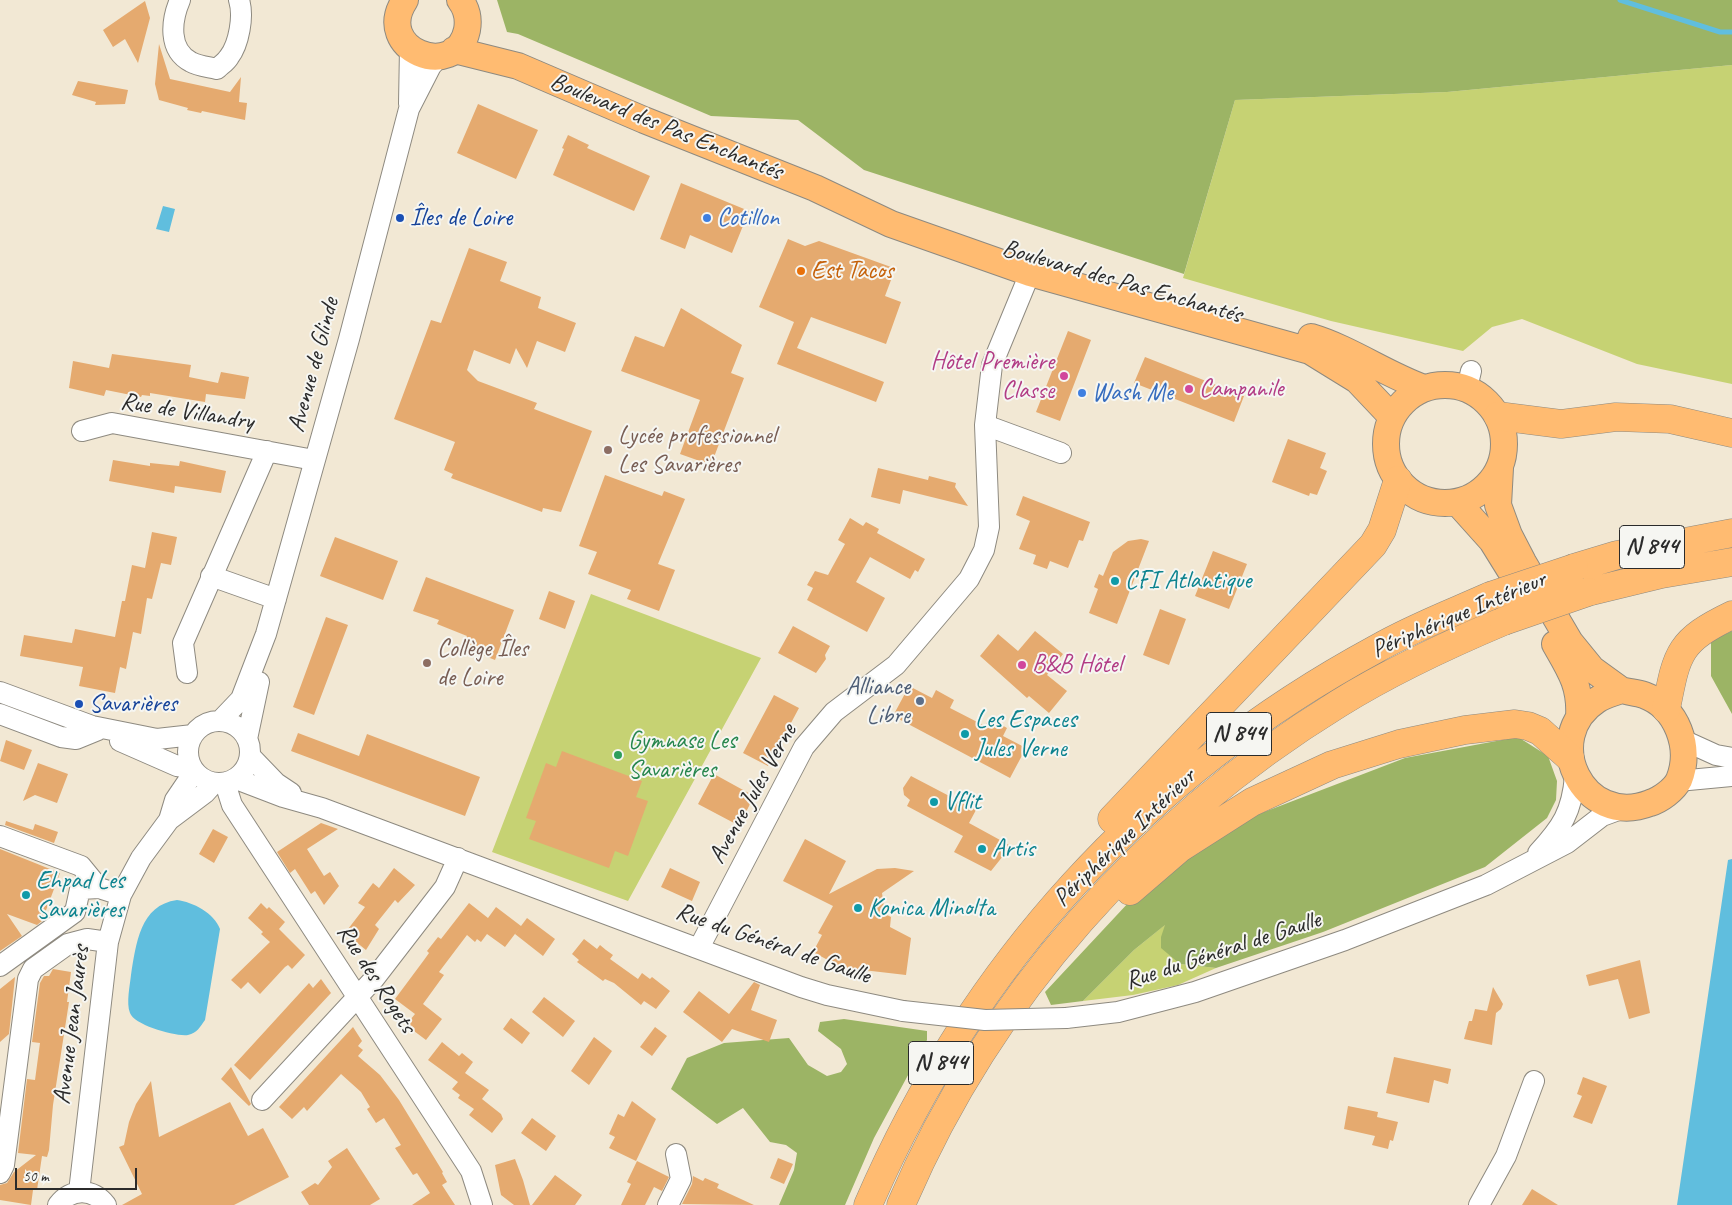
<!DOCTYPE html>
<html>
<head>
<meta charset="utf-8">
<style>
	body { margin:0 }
	#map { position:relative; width:1732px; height:1205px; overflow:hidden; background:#f2e8d4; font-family:Caveat,sans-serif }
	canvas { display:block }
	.scale { position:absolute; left:15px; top:1168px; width:122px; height:22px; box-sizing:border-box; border:2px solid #2b2b2b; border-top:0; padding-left:6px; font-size:15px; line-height:18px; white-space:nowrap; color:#2b2b2b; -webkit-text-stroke:4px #f6f6f2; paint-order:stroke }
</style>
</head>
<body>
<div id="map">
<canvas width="1732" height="1205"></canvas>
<div class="scale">50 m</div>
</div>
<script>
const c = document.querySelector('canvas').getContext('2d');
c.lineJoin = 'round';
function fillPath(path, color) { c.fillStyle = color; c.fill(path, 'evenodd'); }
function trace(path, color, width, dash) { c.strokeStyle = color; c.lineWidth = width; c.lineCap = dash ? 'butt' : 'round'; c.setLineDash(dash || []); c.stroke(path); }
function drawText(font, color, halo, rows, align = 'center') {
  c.font = font + ' Caveat,sans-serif'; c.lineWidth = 4; c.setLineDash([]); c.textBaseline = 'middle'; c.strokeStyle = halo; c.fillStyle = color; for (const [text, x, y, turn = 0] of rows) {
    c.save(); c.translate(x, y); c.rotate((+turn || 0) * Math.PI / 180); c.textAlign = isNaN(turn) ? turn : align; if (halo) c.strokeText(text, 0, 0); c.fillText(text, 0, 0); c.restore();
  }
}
const green = new Path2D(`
	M1732,65v319l-95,-20 -115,-45 -30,8 -29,24 -132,-30 -148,-43 52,-178 212,-8z
	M591,594l170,64 -133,243 -136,-49z
	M1166,924l14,40 36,4 -38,17 -45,10 -50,6 51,-51z`);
const forest = new Path2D(`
	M497,0h1235v65l-285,27 -212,8 -51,174 -320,-104 -66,-50 -87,-4 -193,-82 -11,-2z
	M1732,631v83l-21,-38v-35z
	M1518,737l30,19 9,25 -1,19 -9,18 -62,49 -162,65 -107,36 -36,-4 -19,-16v-11l4,-12 -31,25 -51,51 -32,4 -6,-13 85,-91 95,-74 180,-69z
	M844,1019l83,12v9l-53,98 -29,67h-66l15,-35 3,-17 -11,-8 -16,-3 -27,-34 -26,16 -46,-35 16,-31 37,-15 65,-5 19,27 19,11 14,-4 6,-8 -6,-15 -23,-18 2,-9z`);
const water = new Path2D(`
	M163,206l12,3 -6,23 -13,-3z
	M1732,859v346h-55l51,-345z
	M177,900c16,2 37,13 43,29l-15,91c-5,7 -8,13 -17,15 -12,2 -54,-10 -58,-22 -4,-10 0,-28 1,-38 5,-31 9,-70 46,-75z`);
const stream = new Path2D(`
	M1620,0l100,32h12`);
const building = new Path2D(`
	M145,1l5,17 -12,45 -13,-24 -12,8 -10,-17z
	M159,44l11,35 60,13 11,-15 -2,25 8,1 -2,17 -43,-9 -1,2 -14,-3 1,-2 -29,-8 -4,-16z
	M78,81l50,9 -3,14 -30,1 1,-3 -24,-7z
	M478,104l60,26 -22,49 -59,-26z
	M568,135l21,10 -2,3 63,28 -16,35 -81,-36 11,-26 -2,-1z
	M681,183l68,28 -17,42 -42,-18 -5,14 -25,-10z
	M788,239l17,7 14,-5 72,26 -4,12 4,1 -6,16 16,6 -15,42 -75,-27 -14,31 87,34 -8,20 -99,-38 17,-42 -35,-15z
	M469,248l38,14 -7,19 41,16 -3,11 38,15 -11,29 -28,-11 -10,27 -11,-20 -6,16 -36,-14 -7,20 11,11 59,22 -3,6 58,22 -31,81 -18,-4 -1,4 -91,-34 2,-4 -9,-4 11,-28 -61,-23 37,-99 10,3z
	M681,308l61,37 -11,28 13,5 -33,87 -31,-11 20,-54 -79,-29 14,-35 29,11z
	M1068,331l23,9 -31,81 -24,-9z
	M112,354l79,11 -2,12 29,6 3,-11 28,5 -4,22 -39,-5 -1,8 -55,-9v3l-8,-1 -1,2 -35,-7 -2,6 -35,-8 4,-27 36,7z
	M1145,357l99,39 -10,26 -100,-39z
	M1288,439l38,14 -6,15 7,3 -10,24 -7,-2 -1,3 -37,-14z
	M113,460l37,6v-3l29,3 1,-5 46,10 -5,22 -46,-7 -1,7 -65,-12z
	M878,468l50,12 1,-4 27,7 -1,4 13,19 -65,-16 -3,14 -29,-7z
	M605,475l57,21 2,-5 21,8 -27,65 17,6 -16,41 -32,-12 4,-9 -43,-16 9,-22 -18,-6z
	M1023,496l67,26 -7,19 -4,-1 -11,28 -18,-7 -3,8 -14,-5 3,-9 -17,-6 11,-28 -14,-6z
	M850,518l13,8 3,-4 13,7 -2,4 48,26 -7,13 -3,-2 -5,9 -40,-22 -14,25 29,16 -18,34 -60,-32 6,-12 -6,-3 8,-14 13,4 17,-31 -7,-4z
	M152,532l25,5 -6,28 -10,-2 -9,36 -5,-1 -6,36 -8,-2 -7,37 -6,-2 -5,26 -36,-7 4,-19 -63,-11 4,-21 48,8 3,-14 40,8 7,-36h3l7,-36 13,3z
	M335,537l63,24 -15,39 -63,-24z
	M1141,539l8,2 -32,83 -28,-11 9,-24 -4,-2 5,-13 4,2 10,-24 15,-11z
	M1213,551l34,13 -18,45 -34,-13z
	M426,577l88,33 -19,50 -33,-13 5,-11 -30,-12 2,-4 -26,-9z
	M549,591l26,10 -10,28 -26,-10z
	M1160,609l26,10 -17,46 -26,-10z
	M326,617l22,8 -34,90 -21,-8z
	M793,626l37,20 -5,9 1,4 -10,14 -38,-20z
	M1035,631l28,23 -16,21 20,16 -18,22 -20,-17 -2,2 -47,-42 18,-22 20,17z
	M909,686l23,12 4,-8 18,10 -4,8 35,18 4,-8 18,10 -4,8 23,12 -16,30 -117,-62z
	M774,695l25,13 -31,58 -25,-13z
	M298,733l61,23 8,-22 113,43 -15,39 -174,-65z
	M6,740l26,10 -8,20 -24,-9z
	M562,751l80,30 -6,16 12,4 -20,55 -13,-5 -6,17 -80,-29 7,-18 -10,-3 20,-55 10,4z
	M38,763l30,11 -11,29 -22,-8 -12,6z
	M714,774l40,22 -7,14 -13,13 -36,-19z
	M911,776l65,34 -7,13 42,23 -20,25 -37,-19 9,-16 -56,-30 3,-6 -6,-5 -1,-7z
	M6,821l27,9 2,-6 23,8 -4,11 -49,-18z
	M321,823l17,6 -31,20 17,27 6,-4 9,14 -15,19 -9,-14 -4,3 -16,-25 -5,4 -13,-21z
	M213,829l15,8 -14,26 -15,-9z
	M805,839l41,22 -17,33 48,-25 18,-1 19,3 -32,22 3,21 6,3 -1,10 21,11 -5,37 -69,-8v-2l-24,-13 9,-17 -4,-2 15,-27 -50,-25z
	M0,849l60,24 -18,48 -5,4 -30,-11 15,22 -22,15z
	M394,868l21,17 -17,18 -3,-3 -20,25 4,4 -13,21 -21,-17 20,-26 -7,-4 15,-20 6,5z
	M670,868l30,14 -8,19 -31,-14z
	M261,903l6,6 2,-2 16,15 -6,7 26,26 -13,14 -4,-4 -3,2 -25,27 -12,-12 -7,7 -10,-9 39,-38 -9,-8 2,-2 -15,-14z
	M469,903l19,15 8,-11 25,19 -16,21 -18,-13 -6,8 -4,-3 -2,3 -8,-7 -28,37 5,3 -21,29 19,15 -16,21 -20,-15 9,-11 -20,-15 29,-39 5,-7 -2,-2 11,-14 3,2z
	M527,918l28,21 -12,17 -28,-22z
	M584,939l13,10 3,-4 6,5 7,5 -3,4 28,20 4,-6 8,6 2,-2 18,14 -14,18 -12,-8 -3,4 -27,-22 -9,-4 -2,2 -26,-19 2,-2 -7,-6z
	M1640,960l10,53 -21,6 -11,-40 -29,7 -3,-11z
	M53,969l18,3 -4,30h2l-16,103 -4,45 -2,7 -5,-1 -5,34h-4l-2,15 -31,-5v-15l7,-2 7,-11 22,-17 -18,-2 9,-74 8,1 5,-37 -8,-1 8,-59 4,-7h5z
	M15,977l-6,57 -9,8v-53z
	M321,979l10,14 -81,87 -16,-15 75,-82 4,5z
	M754,982l6,3 -9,25 26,10 -8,22 -37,-13 -10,13 -39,-30 16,-21 30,23z
	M1493,987l10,17 -2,5 -5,4 -4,32 -28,-6 5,-18h3l3,-12 12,2z
	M544,997l31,24 -12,16 -31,-25z
	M511,1018l19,15 -8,11 -19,-15z
	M353,1027l9,14 -4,5 5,4 -5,6 22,19 19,25 44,72 -1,1 5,9 -5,3 13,20h-43l18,-12 -13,-20 -4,2 -18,-27 6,-3 -17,-27 -8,5 -9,-14 3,-2 -9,-15 -20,-18 -34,37 -3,-4 -12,12 -13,-12z
	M655,1027l12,9 -15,20 -12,-9z
	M594,1037l18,14 -23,34 -18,-14z
	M442,1042l17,14 3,-3 11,9 -8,11 24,17 -7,9 19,15 2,5 -11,14 -23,-18 5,-6 -16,-11 2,-3 -8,-6 6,-7 -30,-22z
	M1394,1057l57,12 -3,15 -14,-4 -5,23 -43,-10z
	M231,1067l20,37 -2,2 -28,-27z
	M1583,1077l24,9 -15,38 -19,-7 9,-21 -5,-2z
	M151,1081l8,56 71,-35 18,34 15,-8 26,49 -55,28h-112l20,-11 -23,-47 5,-2 5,-23 7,-18z
	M632,1101l24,18 -20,42 -27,-13 6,-11 -6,-3 9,-20 6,3z
	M1348,1106l30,6 -1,5 21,5 -5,19 -3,-1 -2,9 -16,-4 3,-9 -31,-7z
	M532,1118l24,18 -10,15 -25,-18z
	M347,1148l33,51 -10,6h-61l-8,-13 14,-9 3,2 14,-18 -4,-6z
	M778,1158l15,6 -9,20 -14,-6z
	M515,1159l8,21 7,25h-16l-13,-10 -6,-30z
	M637,1161l32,16 -7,14 -8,-4 -9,18h-24l10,-21 -4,-2z
	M555,1175l27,20 -7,10h-43z
	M693,1176l10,5 2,-3 14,6 -2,4 37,17 -72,-1 10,-20z
	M1532,1189l26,16h-36z`);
const minor = new Path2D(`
	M180,0c-9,21 -12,50 11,62 7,4 18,5 26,7 4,-4 9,-7 12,-12 10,-13 15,-41 10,-57
	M409,104l1,-56
	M1467,388l4,-17
	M985,425l76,28
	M82,431l30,-8 202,37
	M211,576l65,23
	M187,673l-4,-30 84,-192
	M0,692l92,34 65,13 36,-4
	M0,714l61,23 15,2 22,-9
	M188 752a31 31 0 1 1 62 0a31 31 0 1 1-62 0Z
	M220,721l21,-22 25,-65 83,-295 60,-230 22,-43 9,-10
	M247,739l12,-57
	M1683,740l33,15 16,3
	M120,741l57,25 15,2
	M250,756l26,27 15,10
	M236,779l47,18 39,11 479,179 26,8 76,16
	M1678,781l54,-5
	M225,783l7,22 239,366 11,34
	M169,820l36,-27 9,-10
	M0,836l81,30 18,22
	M1538,853c24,-26 34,-41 37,-77
	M699,948l105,-201 30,-35 62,-47 73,-86 15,-29 5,-23 -4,-102 7,-60 38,-92
	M0,966l75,-54 5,-23 19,-1 22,7
	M1066,1018l52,-6 77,-20 150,-52 141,-55 81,-42 35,-27 19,-7
	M262,1100l112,-121 71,-92 13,-29
	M0,1173l4,-8 24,-186 5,-10 35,-25 19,-5 21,3
	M79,1192l29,-250 13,-47 20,-37 28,-38 6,-20 19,-28
	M58,1205c13,-17 35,-17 48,0
	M668,1205l13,-26 -5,-25
	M1479,1205l27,-49 28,-75`);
const major = new Path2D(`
	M405,0c-33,50 51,82 62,30 2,-11 0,-21 -7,-30
	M454,50l64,16 126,54 171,68 76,36 139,49 280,78 47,29 35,37
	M1311,337c40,12 74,37 113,51
	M1386 444a59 59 0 1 1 118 0a59 59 0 1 1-118 0Z
	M1500,468l-2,37 11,30 14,27 47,80 22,27 29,21
	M1457,502l35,39 18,29
	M1555,644c15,26 26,42 24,73
	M1621,690c8,2 16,3 23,5 33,12 48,53 35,85 -5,10 -19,20 -29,23 -67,26 -111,-65 -53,-103 7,-5 17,-7 24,-10z`);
const highway = new Path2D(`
	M1498,416l63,8 55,-7 54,2 62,14
	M1574,568l43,-13 115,-22
	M1588,592l74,-18 70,-12
	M1666,709c11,-56 12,-68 66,-94
	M1112,819l261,-274 9,-15 16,-50
	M1130,891l50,-43 72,-46 80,-37 67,-21 66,-14 50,-6 13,2 12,5 30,27
	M868,1205c104,-241 277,-431 508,-556 36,-21 76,-36 114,-53
	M901,1205c89,-209 244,-382 437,-501 53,-33 109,-59 166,-83`);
const minorBridge = new Path2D(`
	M903,1011l82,9 81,-2`);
const highwayBridge = new Path2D(`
	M1490,596l84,-28
	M1504,621l84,-29`);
const markers = [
	[400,218,5,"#1a4fb4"],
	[707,218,5,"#3f7fe0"],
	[801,271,5,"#e8710a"],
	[1064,376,5,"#d1479c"],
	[1189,389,5,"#d1479c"],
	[1082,393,5,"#3f7fe0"],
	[608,450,5,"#8d6e63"],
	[1115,581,5,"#0f9aa8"],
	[427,663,5,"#8d6e63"],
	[1022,665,5,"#d1479c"],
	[920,701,5,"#5c6f8a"],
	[79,704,5,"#1a4fb4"],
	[965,734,5,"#0f9aa8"],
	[618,755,5,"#2e9e5b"],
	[934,802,5,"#0f9aa8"],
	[982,849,5,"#0f9aa8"],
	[26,895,5,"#0f9aa8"],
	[858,908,5,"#0f9aa8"]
];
const shields = [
	[1652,547,65],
	[1239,734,65],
	[941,1063,65]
];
const shieldNames = [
	["N 844",1652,547],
	["N 844",1239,734],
	["N 844",941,1063]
];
const streetNames = [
	["Boulevard des Pas Enchantés",666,127,22],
	["Boulevard des Pas Enchantés",1122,282,16],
	["Avenue de Glinde",314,365,-75],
	["Rue de Villandry",187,412,9],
	["Périphérique Intérieur",1459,615,-23],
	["Avenue Jules Verne",753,794,-61],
	["Périphérique Intérieur",1125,838,-44],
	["Rue du Général de Gaulle",773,944,19],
	["Rue du Général de Gaulle",1223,951,-18],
	["Rue des Rogets",376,979,57],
	["Avenue Jean Jaurès",72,1025,-83]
];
const transitNames = [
	["Îles de Loire",410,218],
	["Savarières",89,704]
];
const shopNames = [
	["Cotillon",717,218],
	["Wash Me",1092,393]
];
const foodNames = [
	["Est Tacos",811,271]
];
const hotelNames = [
	["Hôtel Première",1054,362,"right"],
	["Classe",1054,391,"right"],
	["Campanile",1199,389],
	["B&B Hôtel",1032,665]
];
const educationNames = [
	["Lycée professionnel",618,436],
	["Les Savarières",618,465],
	["Collège Îles",437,649],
	["de Loire",437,678]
];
const cultureNames = [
	["CFI Atlantique",1125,581],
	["Les Espaces",975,720],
	["Jules Verne",975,749],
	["Vflit",944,802],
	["Artis",992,849],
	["Ehpad Les",36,881],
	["Savarières",36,910],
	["Konica Minolta",868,908]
];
const serviceNames = [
	["Alliance",910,687],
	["Libre",910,716]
];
const leisureNames = [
	["Gymnase Les",628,741],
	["Savarières",628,770]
];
fillPath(green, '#c6d273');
fillPath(forest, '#9cb465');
fillPath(water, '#60bede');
trace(stream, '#60bede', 5);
fillPath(building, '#e5aa6f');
trace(minor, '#8e8a80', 22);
trace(major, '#8e8a80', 28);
trace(highway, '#8e8a80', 29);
trace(minor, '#fff', 20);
trace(major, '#ffbb71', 26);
trace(highway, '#ffbb71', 28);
trace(minorBridge, '#8e8a80', 22, []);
trace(highwayBridge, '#8e8a80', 29, []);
trace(minorBridge, '#fff', 20);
trace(highwayBridge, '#ffbb71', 28);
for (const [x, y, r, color] of markers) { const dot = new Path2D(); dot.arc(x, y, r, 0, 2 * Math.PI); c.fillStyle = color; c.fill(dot); trace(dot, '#f6f6f2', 2); }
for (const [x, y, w] of shields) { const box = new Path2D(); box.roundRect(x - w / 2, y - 21.5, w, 43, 4); c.fillStyle = '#f6f6f2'; c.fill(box); trace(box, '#2b2b2b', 1); }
drawText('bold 24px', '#2b2b2b', null, shieldNames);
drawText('25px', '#2b2b2b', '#f6f6f2', streetNames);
drawText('25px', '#164399', '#f6f6f2', transitNames, 'left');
drawText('25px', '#366cbe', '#f6f6f2', shopNames, 'left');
drawText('25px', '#c56008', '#f6f6f2', foodNames, 'left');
drawText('25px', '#b23c85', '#f6f6f2', hotelNames, 'left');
drawText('25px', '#785e54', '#f6f6f2', educationNames, 'left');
drawText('25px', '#0d838f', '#f6f6f2', cultureNames, 'left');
drawText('25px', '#4e5e75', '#f6f6f2', serviceNames, 'right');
drawText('25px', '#27864d', '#f6f6f2', leisureNames, 'left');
</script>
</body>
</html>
